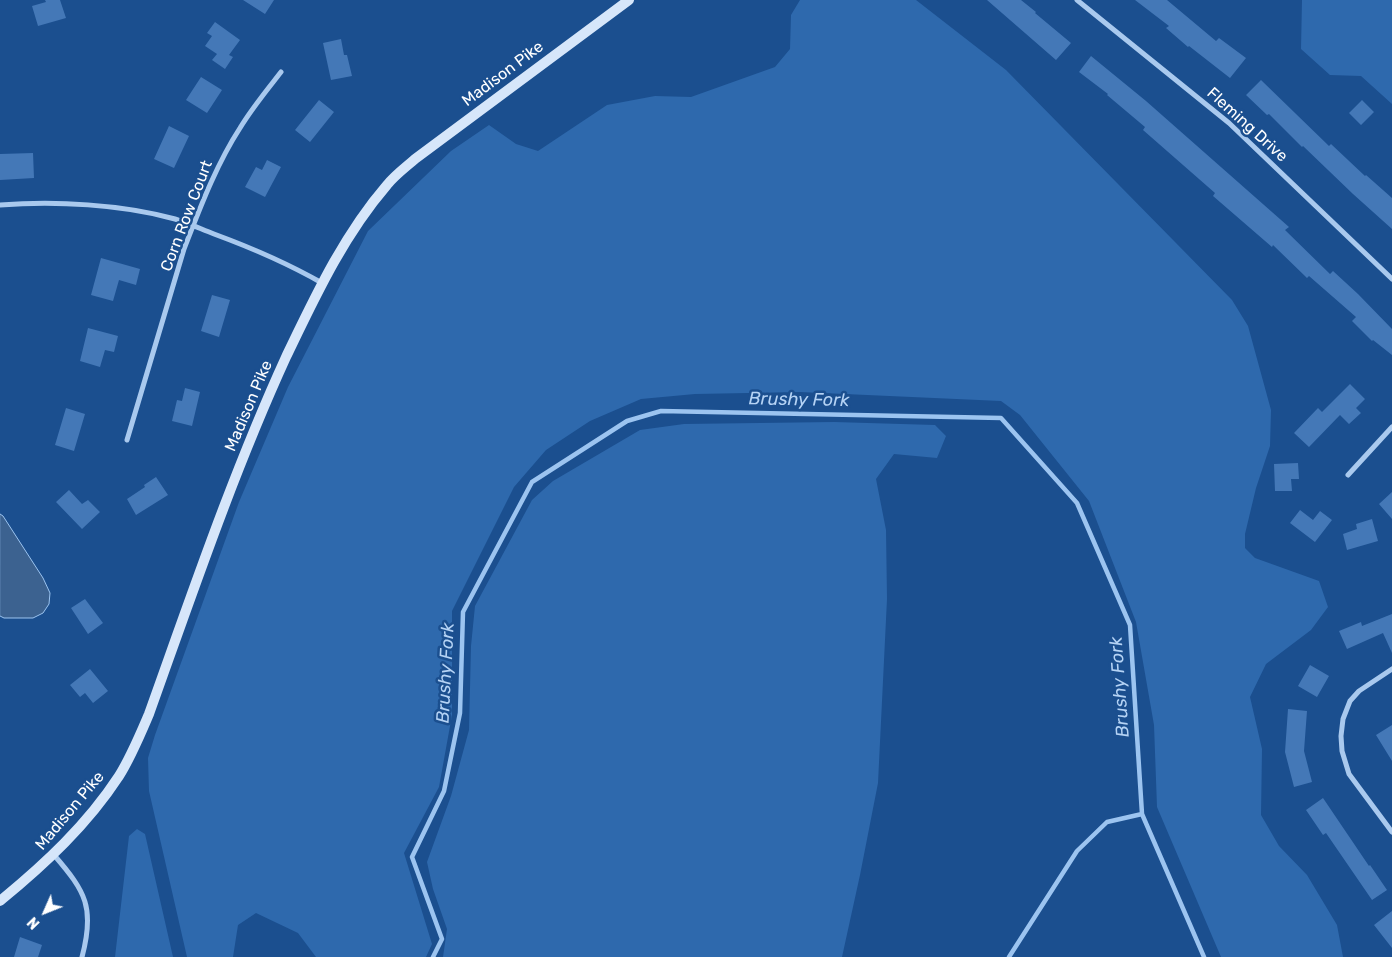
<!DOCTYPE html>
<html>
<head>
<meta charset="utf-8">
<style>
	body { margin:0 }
	#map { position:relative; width:1392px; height:957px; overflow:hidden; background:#1b4f8f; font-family:Rubik,sans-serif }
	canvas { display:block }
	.north { position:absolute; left:20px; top:887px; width:50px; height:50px; -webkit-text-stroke:4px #1b4f8f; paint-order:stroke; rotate:226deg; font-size:14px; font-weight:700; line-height:20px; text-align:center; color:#fff }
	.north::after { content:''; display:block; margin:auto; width:18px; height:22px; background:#fff; clip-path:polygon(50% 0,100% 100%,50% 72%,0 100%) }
</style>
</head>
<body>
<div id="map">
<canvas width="1392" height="957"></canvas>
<div class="north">N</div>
</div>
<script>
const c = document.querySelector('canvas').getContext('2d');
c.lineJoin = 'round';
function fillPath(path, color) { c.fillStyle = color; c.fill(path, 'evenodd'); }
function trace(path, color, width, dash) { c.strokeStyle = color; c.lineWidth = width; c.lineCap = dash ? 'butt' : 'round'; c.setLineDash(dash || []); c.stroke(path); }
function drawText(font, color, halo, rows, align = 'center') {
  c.font = font + ' Rubik,sans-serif'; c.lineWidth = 5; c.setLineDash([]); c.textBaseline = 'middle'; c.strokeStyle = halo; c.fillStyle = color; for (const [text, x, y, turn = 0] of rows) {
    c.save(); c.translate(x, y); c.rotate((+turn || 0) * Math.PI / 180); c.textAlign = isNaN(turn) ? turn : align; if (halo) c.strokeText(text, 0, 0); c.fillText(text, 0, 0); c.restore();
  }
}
const green = new Path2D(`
	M800,0h116l90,70 226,230 16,26 23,84 -1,36 -14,42 -11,46v14l10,10 64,23 9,26 -17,23 -45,34 -16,33 12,52 -1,66 18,31 28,29 30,50 6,32h-122l-64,-150 -3,-82 -18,-103 -47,-121 -69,-86 -19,-14 -201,-9 -105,2 -54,5 -51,22 -44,29 -32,37 -62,124v104l-13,72 -35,66 28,91 -6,13h-110l-18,-24 -42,-20 -18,12 -5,32h-46l-38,-166 -1,-33 7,-23 84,-233 49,-115 80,-156 83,-80 38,-26 27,19 22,7 69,-46 48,-9 36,1 84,-30 15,-18 1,-34z
	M1302,0h90v104l-31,-28 -31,-1 -29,-26z
	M834,422l101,3 11,11 -9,22 -43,-4 -18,25 10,51 1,69 -9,184 -18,92 -18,82h-399l4,-28 -14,-40 -6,-27 24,-66 18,-66 2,-84 4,-40 57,-106 21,-19 87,-51 44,-6z
	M137,829l8,5 28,123h-58l14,-121z`);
const water = new Path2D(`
	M0,514l3,2 40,62 7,15 -1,11 -6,9 -10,5h-29l-4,-2z`);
const stream = new Path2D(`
	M433,957l9,-18 -30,-82 32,-66 16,-78 3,-101 69,-130 95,-61 34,-10 340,7 76,85 53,122 12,189 62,143
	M1009,957l68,-106 30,-29 35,-8`);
const building = new Path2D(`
	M45,0h15l6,18 -28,8 -6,-20 14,-4z
	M243,0h31l-9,14z
	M987,0h34l15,12 -1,1 36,30 -15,17z
	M1135,0h32l49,41 3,-3 27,20 -16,20 -41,-32 -1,1 -22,-19 3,-2z
	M215,22l25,18 -11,15 4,2 -8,12 -13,-9 5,-6 -12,-8 7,-10 -5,-3z
	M341,39l3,16h3l5,21 -21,4 -8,-37z
	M1091,56l55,45 143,126 -4,3 45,44 3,-3 25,23 34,35v26l-19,-15 -1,1 -20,-20 4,-4 -47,-41 -2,2 -34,-33 -1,2 -59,-51 2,-3 -72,-63 2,-3 -38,-32 1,-1 -29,-22z
	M201,77l21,13 -15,23 -21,-13z
	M1261,80l68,66 2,-2 34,32 1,-1 26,23v31l-39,-35 -50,-48 -1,1 -33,-33 -2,1 -21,-20z
	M319,100l15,12 -24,30 -15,-12z
	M1362,100l12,12 -13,13 -12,-12z
	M169,126l20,10 -15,32 -20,-9z
	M33,153l1,25 -34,2v-26z
	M267,160l14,7 -16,30 -20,-10 11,-20 6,3z
	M101,258l39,11 -4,16 -17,-5 -6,21 -22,-6z
	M212,295l18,5 -11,37 -18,-6z
	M88,328l30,8 -4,16 -9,-2 -5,17 -20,-6z
	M1350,384l15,15 -9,9 5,5 -12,11 -9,-9 -31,32 -15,-14 24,-25 4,4z
	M185,388l15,4 -8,34 -20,-5 5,-21 5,1z
	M66,408l19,6 -11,37 -19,-6z
	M1298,463l1,16h-8l1,12h-17l-1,-27z
	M156,477l12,18 -32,20 -9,-16 18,-12 -1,-2z
	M69,490l13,14 6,-4 12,12 -18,17 -26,-27z
	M1392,492v27l-13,-15z
	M1300,510l13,10 7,-9 12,9 -17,22 -25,-19z
	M1372,519l6,22 -31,9 -4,-16 14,-5 -1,-5z
	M85,599l18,24 -15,11 -17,-26z
	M1392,614v39l-9,-20 -36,16 -8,-18 22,-9 1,4z
	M1310,665l19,11 -12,21 -19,-11z
	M90,669l18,22 -15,12 -8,-10 -5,4 -10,-12z
	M1288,709l19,2 -3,40 8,31 -18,5 -9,-35z
	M1392,725v36l-16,-26z
	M1323,798l46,68 1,-1 17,25 -15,10 -46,-67 -3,2 -17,-25z
	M1392,911v37l-18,-23z
	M20,937l22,8 -4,12h-24z`);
const street = new Path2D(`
	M1077,0l152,123 163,156
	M0,205c55,-4 121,-1 175,14 13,4 26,10 39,15 38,14 73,29 108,49
	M127,440l57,-191c16,-41 32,-84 56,-121 12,-20 27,-38 41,-56
	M1348,475l44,-48
	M1392,669l-33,22 -9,10 -7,18 -2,17 1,15 7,23 43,58
	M54,855c32,37 41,53 28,102`);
const secondary = new Path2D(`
	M0,901c45,-37 87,-76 119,-125 12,-19 21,-41 30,-62 43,-120 84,-241 137,-357 29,-60 57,-121 101,-172 8,-10 19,-18 28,-26l214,-159`);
const streetNames = [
	["Madison Pike",503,74,-37],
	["Fleming Drive",1247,125,42],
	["Corn Row Court",187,216,-69],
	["Madison Pike",249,406,-67],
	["Madison Pike",70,811,-50]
];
const waterNames = [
	["Brushy Fork",799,400,1],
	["Brushy Fork",446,673,-87],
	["Brushy Fork",1120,687,-94]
];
fillPath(green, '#2e69ad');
fillPath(water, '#3c6290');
trace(water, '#9cc4f0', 1);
trace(stream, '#9cc4f0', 4.5);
fillPath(building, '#4478b7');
trace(street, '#a9c9ee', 5);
trace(secondary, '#d6e6fa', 10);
drawText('16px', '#fff', '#1b4f8f', streetNames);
drawText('italic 18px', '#b5d3f5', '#1b4f8f', waterNames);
</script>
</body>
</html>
